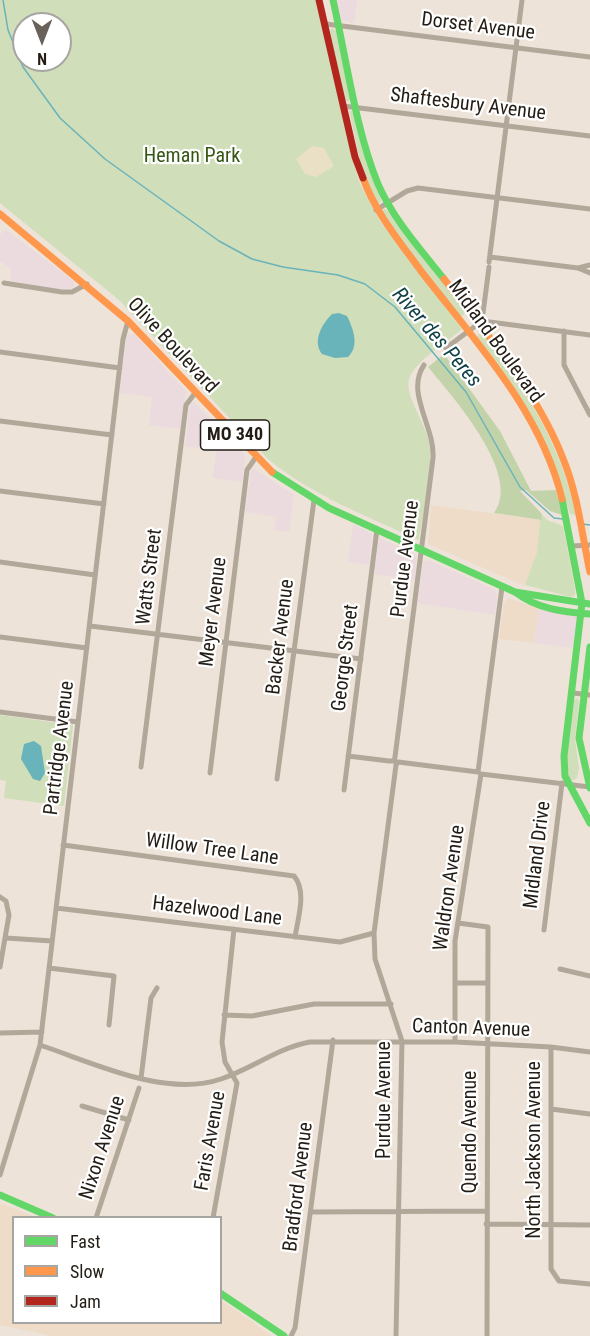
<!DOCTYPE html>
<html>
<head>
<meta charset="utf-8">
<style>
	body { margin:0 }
	#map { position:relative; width:590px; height:1336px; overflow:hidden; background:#ede3d8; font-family:"Roboto Condensed",sans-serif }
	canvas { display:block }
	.legend { position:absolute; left:12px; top:1216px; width:210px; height:108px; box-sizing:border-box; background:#fff; border:2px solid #a7a5a2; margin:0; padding:8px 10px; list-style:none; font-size:18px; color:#241d16 }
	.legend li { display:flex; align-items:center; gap:12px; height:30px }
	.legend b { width:30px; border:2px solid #a7a5a2 }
	.north { position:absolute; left:12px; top:12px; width:60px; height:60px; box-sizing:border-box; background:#fff; border:2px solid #a7a5a2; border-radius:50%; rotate:180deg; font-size:16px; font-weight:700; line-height:24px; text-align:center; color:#241d16 }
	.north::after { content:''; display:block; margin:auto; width:21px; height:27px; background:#6a625a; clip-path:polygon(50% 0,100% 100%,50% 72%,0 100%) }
</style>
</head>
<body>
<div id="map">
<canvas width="590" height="1336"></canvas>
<ul class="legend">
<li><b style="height:8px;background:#63d668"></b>Fast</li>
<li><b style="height:8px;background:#ff974d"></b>Slow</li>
<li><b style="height:8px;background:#b3261e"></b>Jam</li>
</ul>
<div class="north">N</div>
</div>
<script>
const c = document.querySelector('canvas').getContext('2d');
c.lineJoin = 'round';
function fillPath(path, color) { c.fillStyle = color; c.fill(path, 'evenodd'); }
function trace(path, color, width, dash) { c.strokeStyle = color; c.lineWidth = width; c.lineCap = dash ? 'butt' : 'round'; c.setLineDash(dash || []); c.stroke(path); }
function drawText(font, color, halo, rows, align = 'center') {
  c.font = font + ' "Roboto Condensed",sans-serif'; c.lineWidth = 4.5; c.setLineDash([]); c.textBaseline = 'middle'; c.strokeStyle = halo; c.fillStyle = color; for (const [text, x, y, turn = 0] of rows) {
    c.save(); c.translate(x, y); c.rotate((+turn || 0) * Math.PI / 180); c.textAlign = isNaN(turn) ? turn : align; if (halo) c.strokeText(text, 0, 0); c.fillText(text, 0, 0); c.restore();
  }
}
const commercial = new Path2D(`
	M335,0h22l-3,23 -13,-3z
	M5,229l70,53 -1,5 -12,3 -51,-9 -1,-13 -10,-7v-26z
	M134,334l52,57 -6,38 -31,-4 3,-28 -32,-4 6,-53 1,-5z
	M194,402l51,53 -3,27 -29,-4 3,-28 -31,-4 5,-41z
	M253,468l41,27 -5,37 -15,-2 2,-13 -31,-5 6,-41z
	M353,524l19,10 -3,31 -21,-3z
	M379,538l38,17 -2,25 -41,-6z
	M428,560l67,30 2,4 -2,21 -77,-12 5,-41z
	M539,608l39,9 -4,31 -40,-5z`);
const built = new Path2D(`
	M431,505l111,15 -5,32 -12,34 -97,-42z
	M508,598l31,10 -5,35 -35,-4 5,-36z
	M0,1203l35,14 -21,1v104h206l1,-22 51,36h-219l-53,-11z`);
const green = new Path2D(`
	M0,0h316l27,106 11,59 7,21 19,35 82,108c-14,12 -48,33 -53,50 -5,18 19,46 21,69 3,27 -7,65 -11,92 -52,-24 -106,-44 -151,-81l-149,-159 -119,-97zM24,24h36v36h-36z
	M332,28l4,3 16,68 -4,2h-3l-16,-70z
	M349,110l6,3 14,58 12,28 -1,4h-5l-12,-27z
	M384,209l4,2 77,101 -2,4 -5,-1 -61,-79 -15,-25z
	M479,334h5c43,59 76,108 92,181l-6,-1c-23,-75 -45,-115 -93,-177z
	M541,513l6,7 16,6 12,63v6l-4,2 -46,-12 12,-33z
	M577,698l2,3 -4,38 4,30 -2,9 -4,2 -3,-1c-7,-25 1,-53 4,-79z
	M0,715l73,10 -9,81 -60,-8 2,-17 -6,-1z`);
const forest = new Path2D(`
	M444,354l56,77 31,60 25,-1 6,25 -12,-4 -24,-21 -6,1 21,22 1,7 -48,-7c29,-38 -42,-117 -66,-146z`);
const sand = new Path2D(`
	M312,146l12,2 10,18 -18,11 -11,-3 -9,-15z`);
const water = new Path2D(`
	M339,313l8,3c6,12 13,30 1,41l-13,1 -13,-4c-10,-13 0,-30 10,-40z
	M34,741l7,5 4,27 -5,8 -7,-2 -12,-20 3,-15z`);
const stream = new Path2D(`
	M3,0l5,30 15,37 37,51 45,41 114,82 33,18 31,8 55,8 27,9 30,23 71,85 54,95 34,31 9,1
	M582,524l8,1`);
const street = new Path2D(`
	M326,24l264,33
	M343,106l247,30
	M376,210l31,-19 11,-3 172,21
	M490,257l88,11 12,5
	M489,262l33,-262
	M578,268l12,-3
	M4,283l58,9h10l15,-8
	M482,321l108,14
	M564,331v34l26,50
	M446,348l36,-27 7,-54
	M0,352l120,16
	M0,421l112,14
	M0,491l104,13
	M573,546l17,-1
	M0,562l95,13
	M90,626l271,33
	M0,637l87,11
	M573,693l17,2
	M0,712l78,10
	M348,756l41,5h5l1,-4 38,-299c2,-32 -28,-65 -9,-93
	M141,767l45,-362 9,-12
	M210,773l37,-303 9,-13
	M277,779l37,-279
	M344,790l33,-261
	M63,845l231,31c13,15 4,42 1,61
	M0,897l6,4 3,14 -9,52
	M56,908l284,34 34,-9
	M458,923l30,4 -1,409
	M544,930l18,-147
	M6,938l46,3
	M49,968l65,8 -5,49
	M560,969l30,7
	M455,983h32
	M224,1015l28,1 62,-12h77
	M0,1033l42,-1
	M455,1042v-101l26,-167 109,13
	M40,1045c54,18 125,53 181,34 31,-10 56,-31 89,-37h145l96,5 39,5
	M551,1047v222l8,12 31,3
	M141,1078l10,-80 6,-10
	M82,1106l47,14
	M551,1109l39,5
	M0,1175l40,-130 83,-706 5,-18
	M311,1212l175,-1
	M96,1218l43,-130
	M213,1218l24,-135 -12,-21 -3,-20 12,-113
	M486,1224l104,1
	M291,1336l4,-8 38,-288
	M396,1336l6,-295 -27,-82 -1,-26 22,-168 2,-3 80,10 24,-185`);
const fast = new Path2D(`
	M333,0c13,57 23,131 45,184 15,35 43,66 66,95
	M272,472l57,36 186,84c22,17 48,20 75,22
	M562,499l20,104 -18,153 1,20 25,47
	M515,592l75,12
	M590,647l-11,91 11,50
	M0,1195l53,23
	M220,1293l64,43`);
const slow = new Path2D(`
	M363,178c12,34 37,64 58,93 54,70 120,140 141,228
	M0,214l128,107 144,151
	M444,279c44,57 94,113 120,182 14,35 18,74 26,111`);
const jam = new Path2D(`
	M319,0l36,157 8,21`);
const shields = [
	[235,435,69]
];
const shieldNames = [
	["MO 340",235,435]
];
const streetNames = [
	["Dorset Avenue",478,27,7],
	["Shaftesbury Avenue",468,105,7],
	["Midland Boulevard",495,342,54],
	["Olive Boulevard",172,346,47],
	["Purdue Avenue",406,559,-83],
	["Watts Street",150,577,-83],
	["Meyer Avenue",214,612,-83],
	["Backer Avenue",281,637,-83],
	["George Street",346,658,-83],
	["Partridge Avenue",60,748,-83],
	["Willow Tree Lane",212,850,8],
	["Midland Drive",538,855,-83],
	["Waldron Avenue",450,888,-82],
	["Hazelwood Lane",217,912,7],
	["Canton Avenue",471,1029,2],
	["Purdue Avenue",385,1100,-90],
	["Quendo Avenue",471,1132,-90],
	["Faris Avenue",211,1141,-80],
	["Nixon Avenue",103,1148,-72],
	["North Jackson Avenue",535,1150,-90],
	["Bradford Avenue",299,1187,-83]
];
const parkNames = [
	["Heman Park",192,157]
];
const waterNames = [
	["River des Peres",436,338,49]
];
fillPath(commercial, '#ebdbdf');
fillPath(built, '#eedcc9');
fillPath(green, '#d0deba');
fillPath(forest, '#c2d3aa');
fillPath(sand, '#eae0c6');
fillPath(water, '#69b3ba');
trace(stream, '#69b3ba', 1.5);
trace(street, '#b1a89a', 5);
trace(fast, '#63d668', 7);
trace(slow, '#ff974d', 7);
trace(jam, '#b3261e', 7);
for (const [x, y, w] of shields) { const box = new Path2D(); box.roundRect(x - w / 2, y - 15, w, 30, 4.5); c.fillStyle = '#fff'; c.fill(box); trace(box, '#241d16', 1.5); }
drawText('bold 18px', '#241d16', null, shieldNames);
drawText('20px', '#241d16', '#fff', streetNames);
drawText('20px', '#355714', '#fff', parkNames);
drawText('italic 21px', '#0e3f45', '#fff', waterNames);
</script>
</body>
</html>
